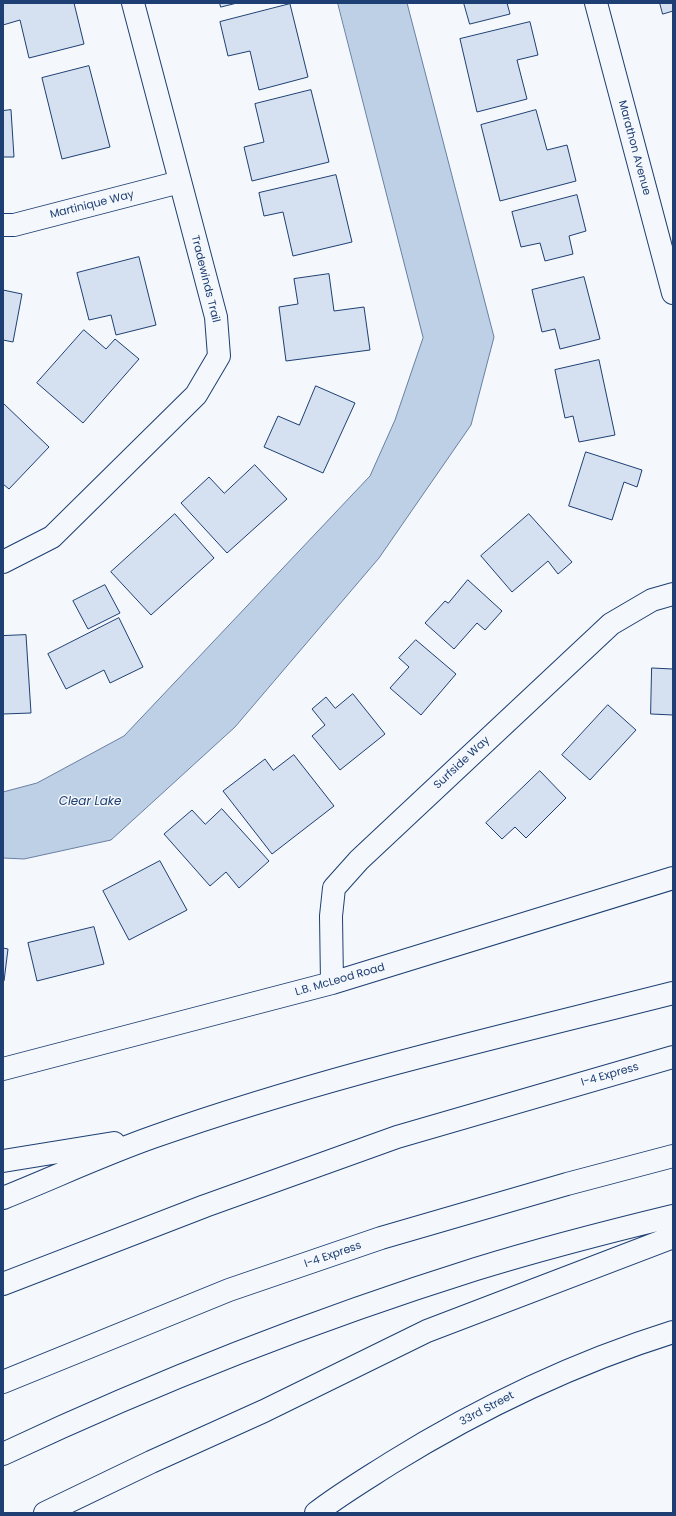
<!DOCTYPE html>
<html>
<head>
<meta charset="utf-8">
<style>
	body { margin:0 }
	#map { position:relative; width:676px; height:1516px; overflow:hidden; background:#f4f7fb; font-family:Poppins,sans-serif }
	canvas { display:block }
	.frame { position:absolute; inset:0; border:4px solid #1d3f73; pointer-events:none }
</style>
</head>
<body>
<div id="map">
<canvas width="676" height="1516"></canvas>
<div class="frame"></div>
</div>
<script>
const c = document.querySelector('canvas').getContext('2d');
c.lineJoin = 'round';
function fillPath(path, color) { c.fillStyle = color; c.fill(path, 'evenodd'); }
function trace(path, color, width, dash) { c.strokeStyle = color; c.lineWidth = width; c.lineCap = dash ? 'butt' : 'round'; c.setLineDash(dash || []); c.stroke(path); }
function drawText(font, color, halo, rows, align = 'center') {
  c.font = font + ' Poppins,sans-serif'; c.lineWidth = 3; c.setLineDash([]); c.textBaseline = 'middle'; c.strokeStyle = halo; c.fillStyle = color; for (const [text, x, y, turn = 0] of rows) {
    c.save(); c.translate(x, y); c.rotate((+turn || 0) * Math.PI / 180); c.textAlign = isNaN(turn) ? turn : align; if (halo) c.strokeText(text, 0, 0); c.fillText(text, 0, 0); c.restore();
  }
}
const water = new Path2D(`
	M338,3h69l87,334 -23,88 -92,133 -144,169 -124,113 -87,19 -21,-1v-66l34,-9 87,-47 246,-260 25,-56 28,-82z`);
const building = new Path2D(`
	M3,3h71l10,41 -55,14 -9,-38 -17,5z
	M220,3h17l-16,4z
	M464,3h43l3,11 -40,10z
	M660,3h13v8l-10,3z
	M290,4l18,73 -49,13 -9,-39 -22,5 -8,-34z
	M530,22l8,33 -21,5 10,39 -50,13 -17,-73z
	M89,66l21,81 -48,12 -20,-81z
	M311,90l18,72 -77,19 -8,-34 20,-5 -9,-38z
	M11,110l3,47h-11v-46z
	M536,110l11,40 20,-5 9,36 -76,20 -19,-76z
	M336,175l16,67 -59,14 -10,-44 -19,4 -5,-23z
	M577,195l9,36 -17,5 4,18 -28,7 -5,-18 -19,4 -9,-35z
	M139,257l17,68 -40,10 -5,-20 -22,5 -12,-47z
	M329,274l5,37 30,-4 6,43 -84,11 -7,-54 19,-3 -4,-25z
	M584,277l16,62 -40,10 -5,-20 -13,3 -10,-42z
	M3,290l19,4 -9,48 -10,-2z
	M84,330l22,19 9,-10 24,20 -56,64 -46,-40z
	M599,360l16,75 -36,7 -6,-26 -8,2 -10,-48z
	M316,386l39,17 -32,70 -59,-26 14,-31 21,9z
	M3,403l46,44 -40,42 -6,-5z
	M586,452l56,18 -5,17 -13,-5 -12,38 -43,-14z
	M255,465l32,34 -60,54 -46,-50 28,-26 15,16z
	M175,514l39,44 -63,57 -40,-43z
	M529,514l43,48 -14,12 -10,-13 -36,31 -31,-36z
	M468,580l34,31 -17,19 -8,-7 -23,26 -29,-26 20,-22 3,2z
	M105,585l15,28 -32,16 -15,-28z
	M119,618l24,49 -33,16 -6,-13 -38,19 -18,-35z
	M26,635l5,78 -28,1v-78z
	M416,640l40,34 -35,41 -31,-27 19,-21 -10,-9z
	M652,668l21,1v46l-22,-1z
	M353,694l32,40 -45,36 -28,-34 13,-11 -13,-16 14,-12 9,11z
	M608,705l28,25 -46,50 -28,-25z
	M294,755l40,51 -62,48 -49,-63 42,-32 8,11z
	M540,771l26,27 -40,40 -11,-11 -13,12 -16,-16z
	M222,809l47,52 -30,27 -13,-16 -16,14 -46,-52 28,-24 13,14z
	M160,861l27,49 -58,30 -26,-49z
	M94,927l10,37 -67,17 -9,-38z
	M3,948l5,1 -4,32h-1z`);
const minor = new Path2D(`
	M596,3l77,290
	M3,225h11l166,-43
	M3,562l49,-25 144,-142 23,-39 -3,-39 -83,-314
	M332,983l-1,-67 3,-28 25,-28 252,-236 41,-24 21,-6
	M3,1069l329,-86 341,-105
	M316,1513c23,-18 50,-34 75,-50 89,-55 183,-100 282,-131`);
const highway = new Path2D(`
	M3,1161l111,-18
	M3,1198c50,-20 99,-43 150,-61 170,-60 346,-100 520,-144
	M3,1284l202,-78 192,-69 276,-80
	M3,1382l226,-92 152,-52 186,-54 106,-28
	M3,1454c153,-72 311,-134 473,-185 65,-20 131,-37 197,-53
	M45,1513l106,-51 113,-51 163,-80 246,-94`);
const streetNames = [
	["Marathon Avenue",634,148,75],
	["Martinique Way",92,205,-14],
	["Tradewinds Trail",205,279,76],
	["Surfside Way",462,763,-43],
	["L.B. McLeod Road",340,980,-16],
	["I-4 Express",610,1075,-16],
	["I-4 Express",333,1255,-19],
	["33rd Street",487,1409,-28]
];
const waterNames = [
	["Clear Lake",90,802]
];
fillPath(water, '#bed0e5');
trace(water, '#687fa3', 1);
fillPath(building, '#d5e0f0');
trace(building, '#1d3f73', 1);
trace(minor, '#1d3f73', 24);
trace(highway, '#1d3f73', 24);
trace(minor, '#f4f7fb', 22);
trace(highway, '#f4f7fb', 22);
drawText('11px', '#1d3f73', '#f4f7fb', streetNames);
drawText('italic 12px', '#1d3f73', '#f4f7fb', waterNames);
</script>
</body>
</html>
